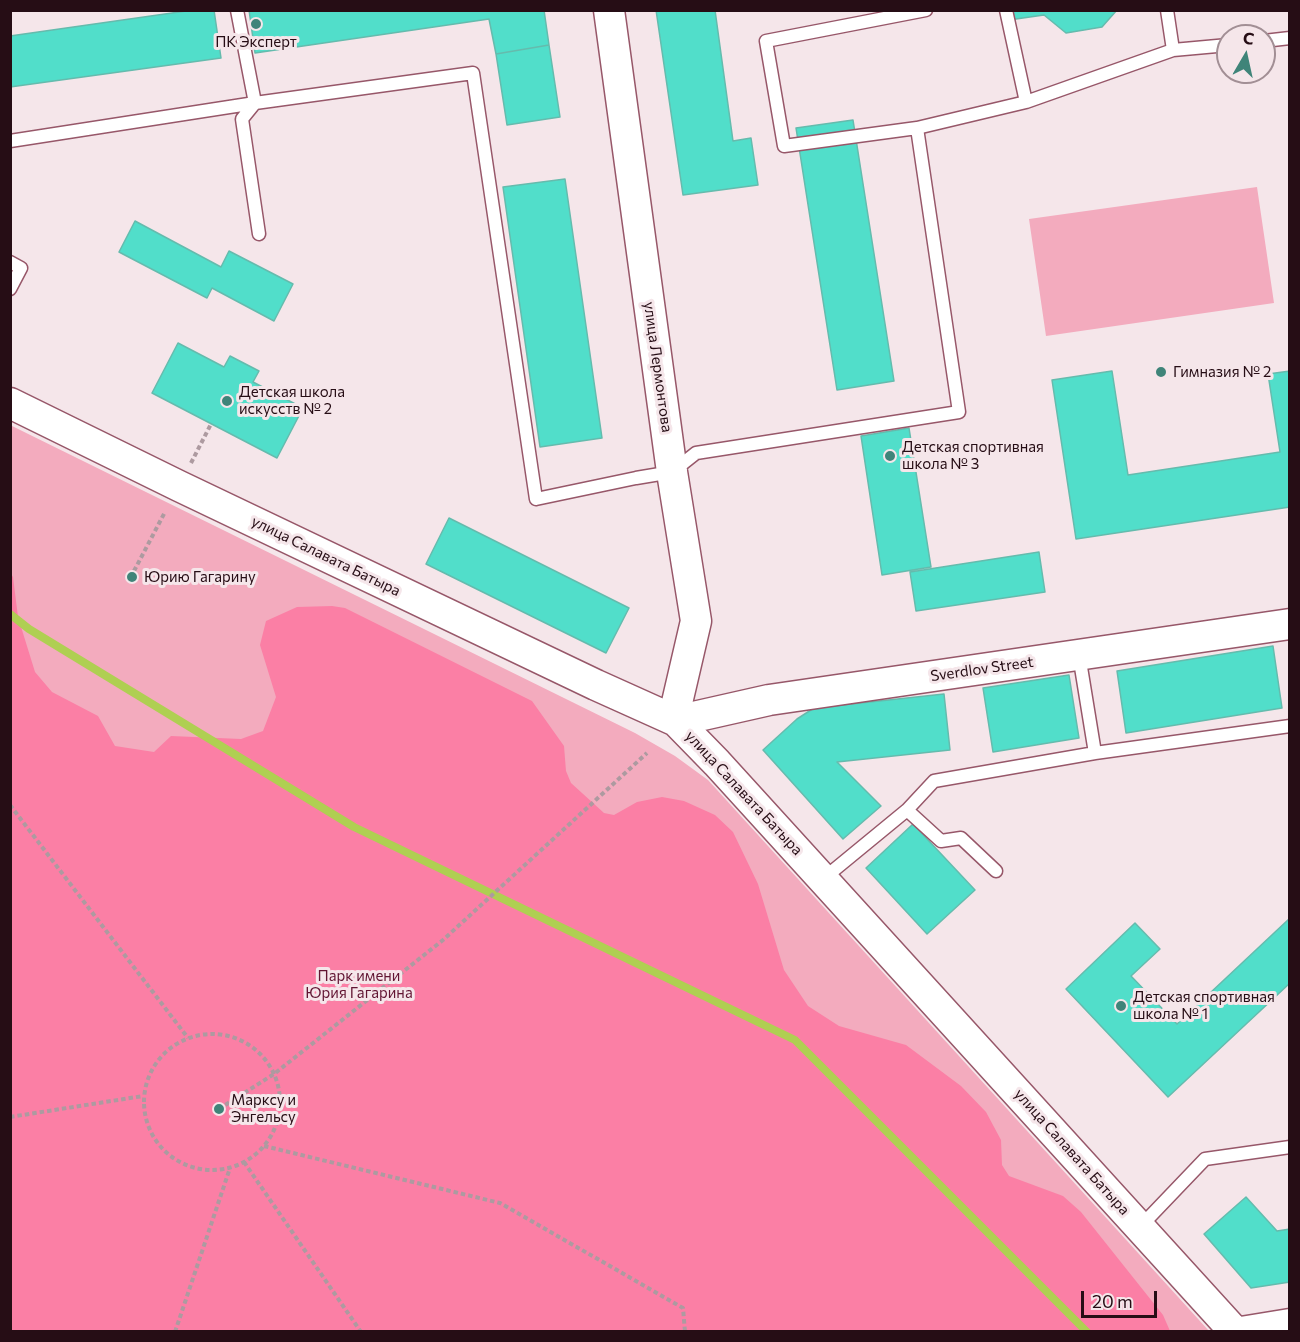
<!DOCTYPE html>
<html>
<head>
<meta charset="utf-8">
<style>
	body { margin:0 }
	#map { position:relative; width:1300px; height:1342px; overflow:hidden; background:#f5e6ea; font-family:Commissioner,sans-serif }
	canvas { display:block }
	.frame { position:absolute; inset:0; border:12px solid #260d15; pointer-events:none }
	.north { position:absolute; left:1216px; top:24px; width:60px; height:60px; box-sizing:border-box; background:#f5e6ea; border:2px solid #a28f95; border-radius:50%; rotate:9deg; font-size:16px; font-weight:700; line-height:24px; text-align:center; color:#260d15 }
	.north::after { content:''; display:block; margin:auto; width:21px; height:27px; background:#3f8479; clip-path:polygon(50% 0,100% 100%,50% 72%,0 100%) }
	.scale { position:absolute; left:1081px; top:1291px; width:76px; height:27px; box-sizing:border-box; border:3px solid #260d15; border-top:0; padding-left:8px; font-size:18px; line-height:21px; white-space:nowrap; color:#260d15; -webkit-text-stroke:4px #f5e6ea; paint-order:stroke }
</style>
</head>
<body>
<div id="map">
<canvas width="1300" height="1342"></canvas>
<div class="frame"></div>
<div class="north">С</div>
<div class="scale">20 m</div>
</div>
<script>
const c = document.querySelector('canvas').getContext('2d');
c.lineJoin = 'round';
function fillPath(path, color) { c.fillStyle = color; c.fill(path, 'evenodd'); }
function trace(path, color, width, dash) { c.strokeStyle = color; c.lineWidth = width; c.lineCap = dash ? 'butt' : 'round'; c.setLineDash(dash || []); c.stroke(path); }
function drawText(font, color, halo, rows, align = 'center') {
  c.font = font + ' Commissioner,sans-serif'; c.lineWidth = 6; c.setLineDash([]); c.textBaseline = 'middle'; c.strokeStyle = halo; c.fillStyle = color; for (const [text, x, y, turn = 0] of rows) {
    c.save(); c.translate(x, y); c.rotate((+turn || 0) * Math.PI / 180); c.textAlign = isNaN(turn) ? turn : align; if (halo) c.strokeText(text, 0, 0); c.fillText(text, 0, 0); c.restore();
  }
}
const green = new Path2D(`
	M1257,187l17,116 -228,33 -17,-117z
	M10,425l625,308 40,23 33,24 501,551h-1198z`);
const forest = new Path2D(`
	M10,572l3,5 5,40 17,55 17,20 46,24 17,30 39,6 17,-16 70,3 22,-8 13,-34 -16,-52 6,-24 31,-14 35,-1 13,2 187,93 32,45 2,25 5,12 33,30 10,2 23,-13 25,-5 22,4 31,14 18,17 25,52 26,86 24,36 31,20 67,19 55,41 25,26 15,28 1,25 7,11 54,20 18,16 82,103 7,16h-1159z`);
const stream = new Path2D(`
	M10,614l19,15 325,198 441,213 292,292`);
const building = new Path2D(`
	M193,10h21l7,48 -211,29v-51z
	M249,10h295l5,35 -53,9 -7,-35 -234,34z
	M656,10h59l18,131 18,-3 7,47 -75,10z
	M1000,10h117l-15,17 -36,6 -22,-18 -42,6z
	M549,45l11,72 -53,8 -11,-71z
	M853,120l41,261 -57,9 -41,-262z
	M565,179l37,259 -62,9 -37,-260z
	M135,221l86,46 8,-16 64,33 -19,37 -62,-33 -5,10 -88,-46z
	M178,343l46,24 6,-11 29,15 -6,11 50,26 -26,50 -125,-65z
	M1112,371l16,104 152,-23 -12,-78 22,-3v136l-214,32 -24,-159z
	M909,428l22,139 -49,8 -21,-139z
	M449,518l180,90 -23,45 -180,-89z
	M1039,552l6,40 -129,19 -6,-39z
	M1273,646l9,62 -156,25 -9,-62z
	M1069,675l10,63 -86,14 -10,-64z
	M944,694l6,56 -113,12 44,44 -38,33 -80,-89 34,-31 17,-11z
	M913,824l62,66 -48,44 -61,-66z
	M1290,918v65l-122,114 -102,-108 69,-66 25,26 -29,27 46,48z
	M1246,1197l31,34 13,-2v53l-39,6 -47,-54z`);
const path = new Path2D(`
	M191,463l20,-39
	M134,571l31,-59
	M10,805l178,233
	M144 1102a68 68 0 1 1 136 0a68 68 0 1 1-136 0Z
	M219,1109l55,-35 169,-134 204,-187
	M10,1117l133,-21
	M264,1146l236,57 183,105 2,24
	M244,1162l117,170
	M175,1332l55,-164`);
const service = new Path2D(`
	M237,10l18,93 -13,16 17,115
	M1006,10l20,92 147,-52 -6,-40
	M1264,41l26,-3
	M1173,50l55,-5
	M917,128l109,-26
	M10,141l245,-38 218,-30 63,426 100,-21 36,-6 24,-19 263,-41 -42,-284 -133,18 -18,-105 160,-31
	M10,262l11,6 -11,21
	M1095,753l195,-27
	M996,871l-35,-33 -20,3 -34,-31 27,-29 161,-28 -16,-98
	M823,879l84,-69
	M1140,1227l65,-68 85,-12`);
const tertiary = new Path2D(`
	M609,10l63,462 24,149 -20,86v14l93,-21 521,-76
	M10,403l169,83 417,199 80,36 41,42 518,569
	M1241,1332l49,-8`);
const markers = [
	[256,24,6,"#3f8479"],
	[1161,372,6,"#3f8479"],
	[227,401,6,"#3f8479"],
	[890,456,6,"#3f8479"],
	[132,577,6,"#3f8479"],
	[1121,1006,6,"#3f8479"],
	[219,1109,6,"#3f8479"]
];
const poiNames = [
	["ПК Эксперт",256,42,"center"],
	["Гимназия № 2",1173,372],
	["Детская школа",239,392],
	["искусств № 2",239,409],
	["Детская спортивная",902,447],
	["школа № 3",902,464],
	["Юрию Гагарину",144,577],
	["Детская спортивная",1133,997],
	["школа № 1",1133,1014],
	["Марксу и",231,1100],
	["Энгельсу",231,1117]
];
const streetNames = [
	["улица Лермонтова",658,367,82],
	["улица Салавата Батыра",326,556,26],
	["Sverdlov Street",982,669,-8],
	["улица Салавата Батыра",744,793,47],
	["улица Салавата Батыра",1072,1152,48]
];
const parkNames = [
	["Парк имени",359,976],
	["Юрия Гагарина",359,993]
];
fillPath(green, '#f3abbe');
fillPath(forest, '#fb7fa5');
trace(stream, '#afcf52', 8);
fillPath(building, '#51deca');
trace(building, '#65bbad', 1.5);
trace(service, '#975769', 15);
trace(tertiary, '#975769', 33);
trace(path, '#ad9aa0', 4, [4.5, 3]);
trace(service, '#fff', 12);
trace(tertiary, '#fff', 30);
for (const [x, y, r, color] of markers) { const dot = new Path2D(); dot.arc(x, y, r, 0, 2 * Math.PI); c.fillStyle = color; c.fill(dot); trace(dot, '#f5e6ea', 2); }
drawText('15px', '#260d15', '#f5e6ea', poiNames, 'left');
drawText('15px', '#260d15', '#f5e6ea', streetNames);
drawText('15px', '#621533', '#f5e6ea', parkNames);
</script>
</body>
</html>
